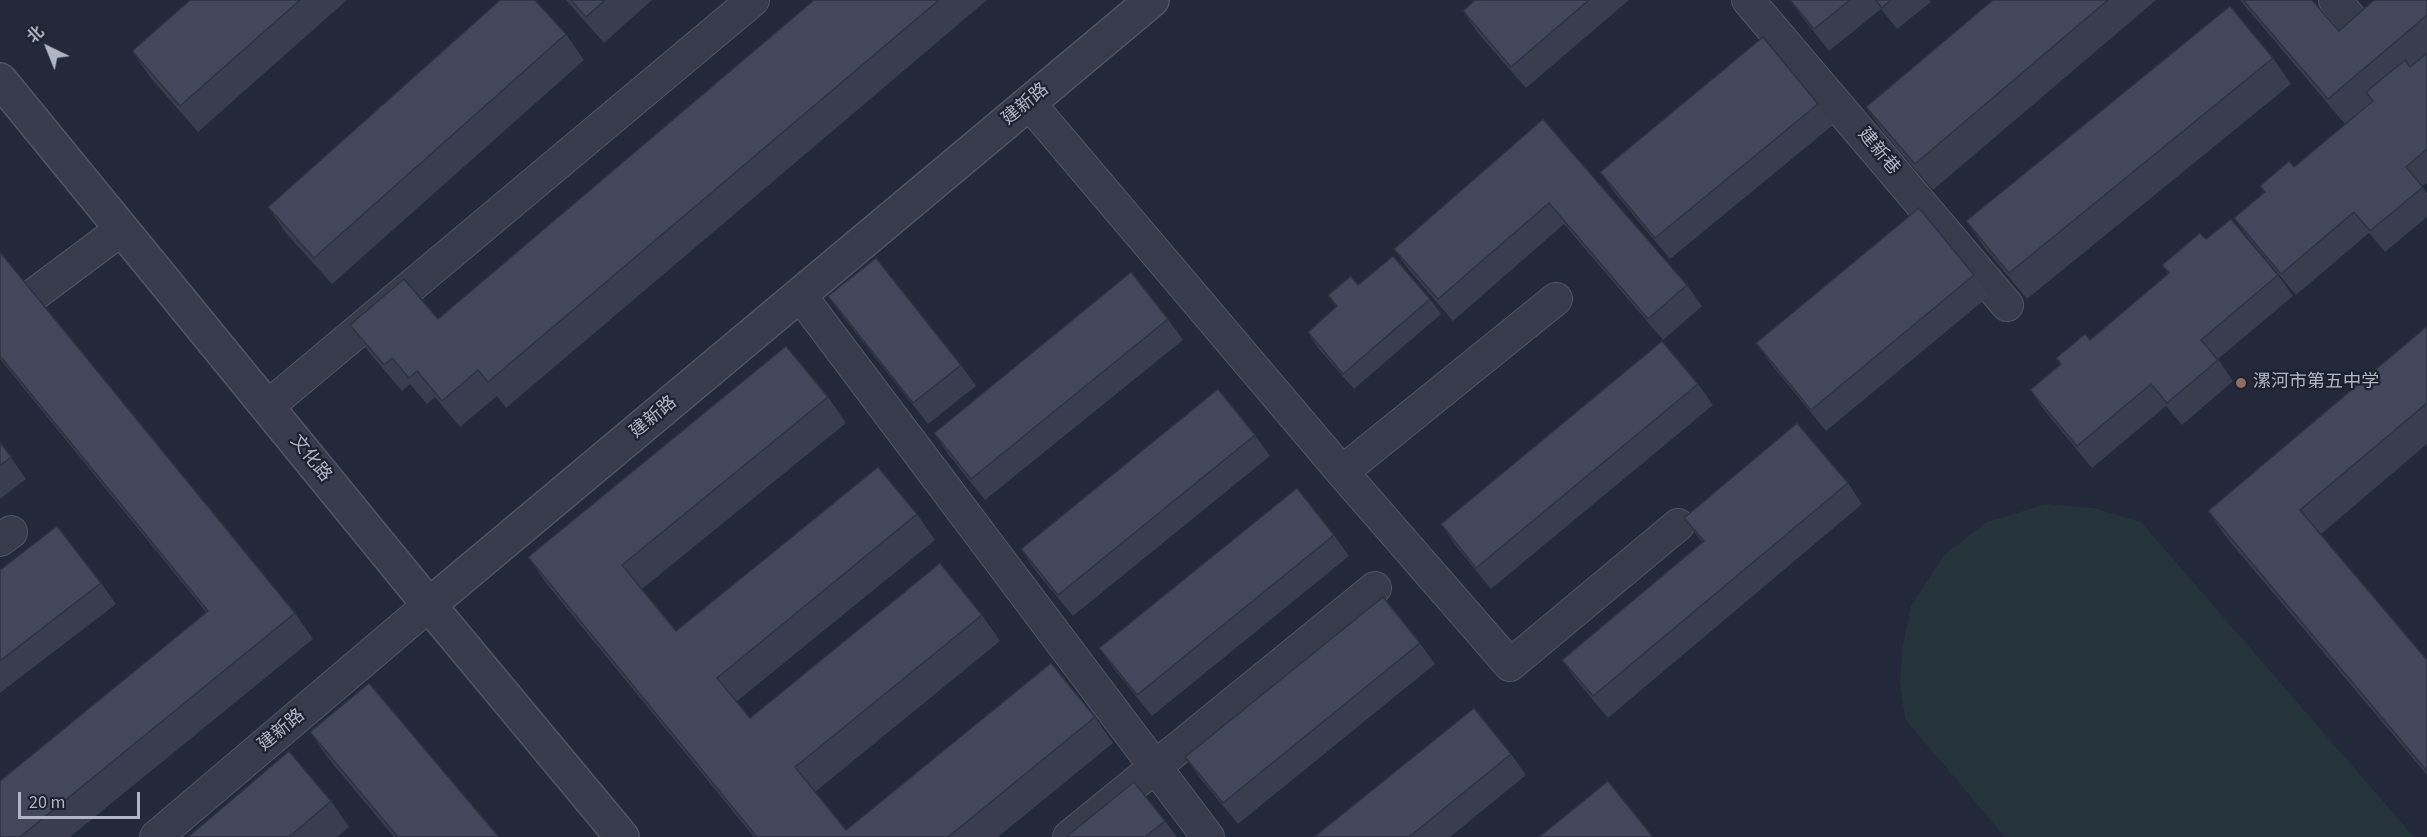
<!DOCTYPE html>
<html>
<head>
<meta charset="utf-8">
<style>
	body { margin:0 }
	#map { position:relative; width:2427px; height:837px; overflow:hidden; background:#23283a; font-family:"Source Sans 3","Noto Sans SC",sans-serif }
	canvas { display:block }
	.north { position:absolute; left:18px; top:18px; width:60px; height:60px; -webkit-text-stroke:4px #1c202f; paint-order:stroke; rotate:317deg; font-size:16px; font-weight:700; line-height:24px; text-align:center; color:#b2b5c6 }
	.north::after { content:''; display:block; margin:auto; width:21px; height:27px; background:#b2b5c6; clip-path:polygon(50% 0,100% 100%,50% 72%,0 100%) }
	.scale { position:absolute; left:18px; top:792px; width:122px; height:27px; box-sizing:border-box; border:3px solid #b2b5c6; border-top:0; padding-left:8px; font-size:18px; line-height:21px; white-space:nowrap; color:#b2b5c6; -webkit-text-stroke:4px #1c202f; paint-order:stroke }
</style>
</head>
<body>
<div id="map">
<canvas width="2427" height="837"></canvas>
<div class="north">北</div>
<div class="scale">20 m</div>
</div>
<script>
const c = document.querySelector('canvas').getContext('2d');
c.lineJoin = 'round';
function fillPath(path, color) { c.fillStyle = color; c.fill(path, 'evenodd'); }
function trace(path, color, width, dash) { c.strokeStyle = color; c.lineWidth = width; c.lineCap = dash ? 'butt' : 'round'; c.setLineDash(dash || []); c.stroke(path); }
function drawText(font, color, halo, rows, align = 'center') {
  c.font = font + ' "Source Sans 3","Noto Sans SC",sans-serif'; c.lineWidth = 4.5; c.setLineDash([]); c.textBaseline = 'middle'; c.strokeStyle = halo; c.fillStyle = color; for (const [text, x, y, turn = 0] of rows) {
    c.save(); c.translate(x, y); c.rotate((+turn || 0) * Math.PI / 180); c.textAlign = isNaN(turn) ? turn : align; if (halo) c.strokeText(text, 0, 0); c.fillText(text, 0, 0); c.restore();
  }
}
const green = new Path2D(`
	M2046,504l48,4 47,14 273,315h-409l-100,-118 -5,-37 3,-38 8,-38 33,-51 43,-33z`);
const minor = new Path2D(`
	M1748,0l259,305
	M2335,0l29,35 40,-35
	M1029,103l313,369 168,193 168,-140
	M800,295l408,542
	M0,320l122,-91
	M267,407l486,-407
	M1342,472l214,-173
	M0,540l11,-8
	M156,837l273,-232
	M1069,837l306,-249`);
const tertiary = new Path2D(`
	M0,80l429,525 193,232
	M429,605l723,-605`);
const wall = new Path2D(`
	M190,0h157l-149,132 -48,-55 -18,-26z
	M566,0h86l-48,43z
	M814,0h173l-481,408 -9,-12 -37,31 -25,-30 -8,7 -17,-20 -8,7 -34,-40 -18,-26 88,-6z
	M1475,0h154l-103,88 -49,-56 -14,-21z
	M1789,0h140l2,2 -34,27 -16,-20 -52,42z
	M1993,0h163l-223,190 -49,-57 -18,-26z
	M2240,0h72l27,31 88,-31v183l-5,3 5,7v24l-42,35 -16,-19 -73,62 -47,-56 -15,-21 30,-26 -4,-6 34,-19 51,-43z
	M566,34l18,26 -252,224 -46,-51 -18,-26z
	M2273,58l18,26 -264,215 -43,-52 -18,-26z
	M1818,104l15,21 -163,134 -55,-66 -15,-21z
	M1543,119l144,166 15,21 -39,34 -99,-116 -111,97 -44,-51 -15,-21z
	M2206,239l72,36 15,21 -75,63 15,22 -51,44 -16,-19 -74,62 -47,-57 -15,-21 30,-25 -4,-7 34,-18 79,-66 -7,-9z
	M0,252l295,361 18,26 -243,198h-70l206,-225 -206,-253z
	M1974,275l15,21 -163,135 -55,-67 -15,-21z
	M1358,285l72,14 11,15 -87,75 -36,-41 -10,-16 28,-25 -8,-12z
	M828,296l133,69 15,21 -48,38 -85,-107z
	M1168,319l15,21 -198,160 -37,-46 -14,-21z
	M2427,326v118l-106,90 106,126v115l-201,-238 -18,-26z
	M1698,384l15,21 -222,184 -35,-43 -15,-22z
	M828,397l18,26 -204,166 34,42 241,-117 18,26 -199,162 14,16 232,-103 18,26 -185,151 31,38 249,-113 18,26 -115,94h-244l-208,-254 -18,-26z
	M1255,435l15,21 -197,160 -38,-46 -14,-21z
	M0,442l26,37 -26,20z
	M1848,483l14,21 -254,214 -31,-37 -15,-21 140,-118 -18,-24z
	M1334,535l15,21 -197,160 -38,-47 -15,-21z
	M0,570l101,13 15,21 -116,89z
	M1420,643l15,21 -197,160 -38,-46 -15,-21z
	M310,732l189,105h-105l-66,-79z
	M1511,754l15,21 -76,62h-136z
	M331,801l18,26 -12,10h-149z
	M1165,821l12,16h-111z`);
const building = new Path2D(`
	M190,0h110l-120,106 -48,-55z
	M500,0h35l31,34 -252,224 -46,-51z
	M571,0h34l-19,17z
	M814,0h125l-451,382 -10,-12 -36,31 -25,-30 -8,7 -17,-20 -8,7 -34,-40 54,-46 34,40z
	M1475,0h114l-78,67 -48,-56z
	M1790,0h60l-36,29z
	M1876,0h15l-9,8z
	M1993,0h115l-193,164 -49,-57z
	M2243,0h69l27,31 35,-31h53v15l-99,84z
	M2230,6l43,52 -264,215 -43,-52z
	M1763,37l55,67 -163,134 -55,-66z
	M2427,53v96l-21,18 17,20 -53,44 -16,-19 -73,62 -47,-56 31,-26 -5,-6 29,-25 5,6 79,-66 -7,-9 39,-32 5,7z
	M1543,119l144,166 -39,34 -99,-116 -111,96 -44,-50z
	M1919,208l55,67 -163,135 -55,-67z
	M2231,219l47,56 -77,65 17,20 -51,43 -16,-19 -74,62 -47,-56 31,-26 -5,-6 29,-24 5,6 79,-67 -7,-8 38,-32 6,6z
	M0,252l295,361 -275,224h-20v-56l208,-170 -208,-255z
	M1393,256l37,43 -87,75 -35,-42 29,-26 -9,-11 23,-19 7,9z
	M876,258l85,107 -48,38 -85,-107z
	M1131,272l37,47 -197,160 -37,-46z
	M2427,326v77l-127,107 127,150v111l-219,-260z
	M1662,341l36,43 -222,184 -35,-44z
	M786,346l42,51 -206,168 54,66 202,-164 39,47 -200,164 33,40 190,-155 42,52 -187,152 51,63 205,-167 44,54 -147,120h-191l-229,-280z
	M1218,389l37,46 -197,160 -37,-46z
	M1797,423l51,60 -255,213 -31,-36 142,-119 -20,-23z
	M0,442l11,15 -11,9z
	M1297,488l37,47 -197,160 -38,-47z
	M57,526l44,57 -101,78v-91z
	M1383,597l37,46 -197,160 -38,-46z
	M369,683l130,154h-101l-88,-105z
	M1474,708l37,46 -102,83h-95z
	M289,751l42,50 -42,36h-101z
	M1608,781l45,56h-114z
	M1134,782l31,39 -20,16h-79z`);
const markers = [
	[2241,383,6,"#8d6e63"]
];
const streetNames = [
	["建新路",1026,105,-40],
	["建新巷",1878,152,50],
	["建新路",654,418,-40],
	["文化路",310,459,51],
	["建新路",282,731,-40]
];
const poiNames = [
	["漯河市第五中学",2253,383]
];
fillPath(green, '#25343b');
trace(minor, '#525566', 34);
trace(tertiary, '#525566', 36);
trace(minor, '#373b4b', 32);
trace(tertiary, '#373b4b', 33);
fillPath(wall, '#393d4f');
fillPath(building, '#42475c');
trace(building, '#2e3240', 1.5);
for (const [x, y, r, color] of markers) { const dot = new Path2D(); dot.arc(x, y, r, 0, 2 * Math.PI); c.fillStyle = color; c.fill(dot); trace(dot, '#1c202f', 2); }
drawText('18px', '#b2b5c6', '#1c202f', streetNames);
drawText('18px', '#b2b5c6', '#1c202f', poiNames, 'left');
</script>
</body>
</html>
